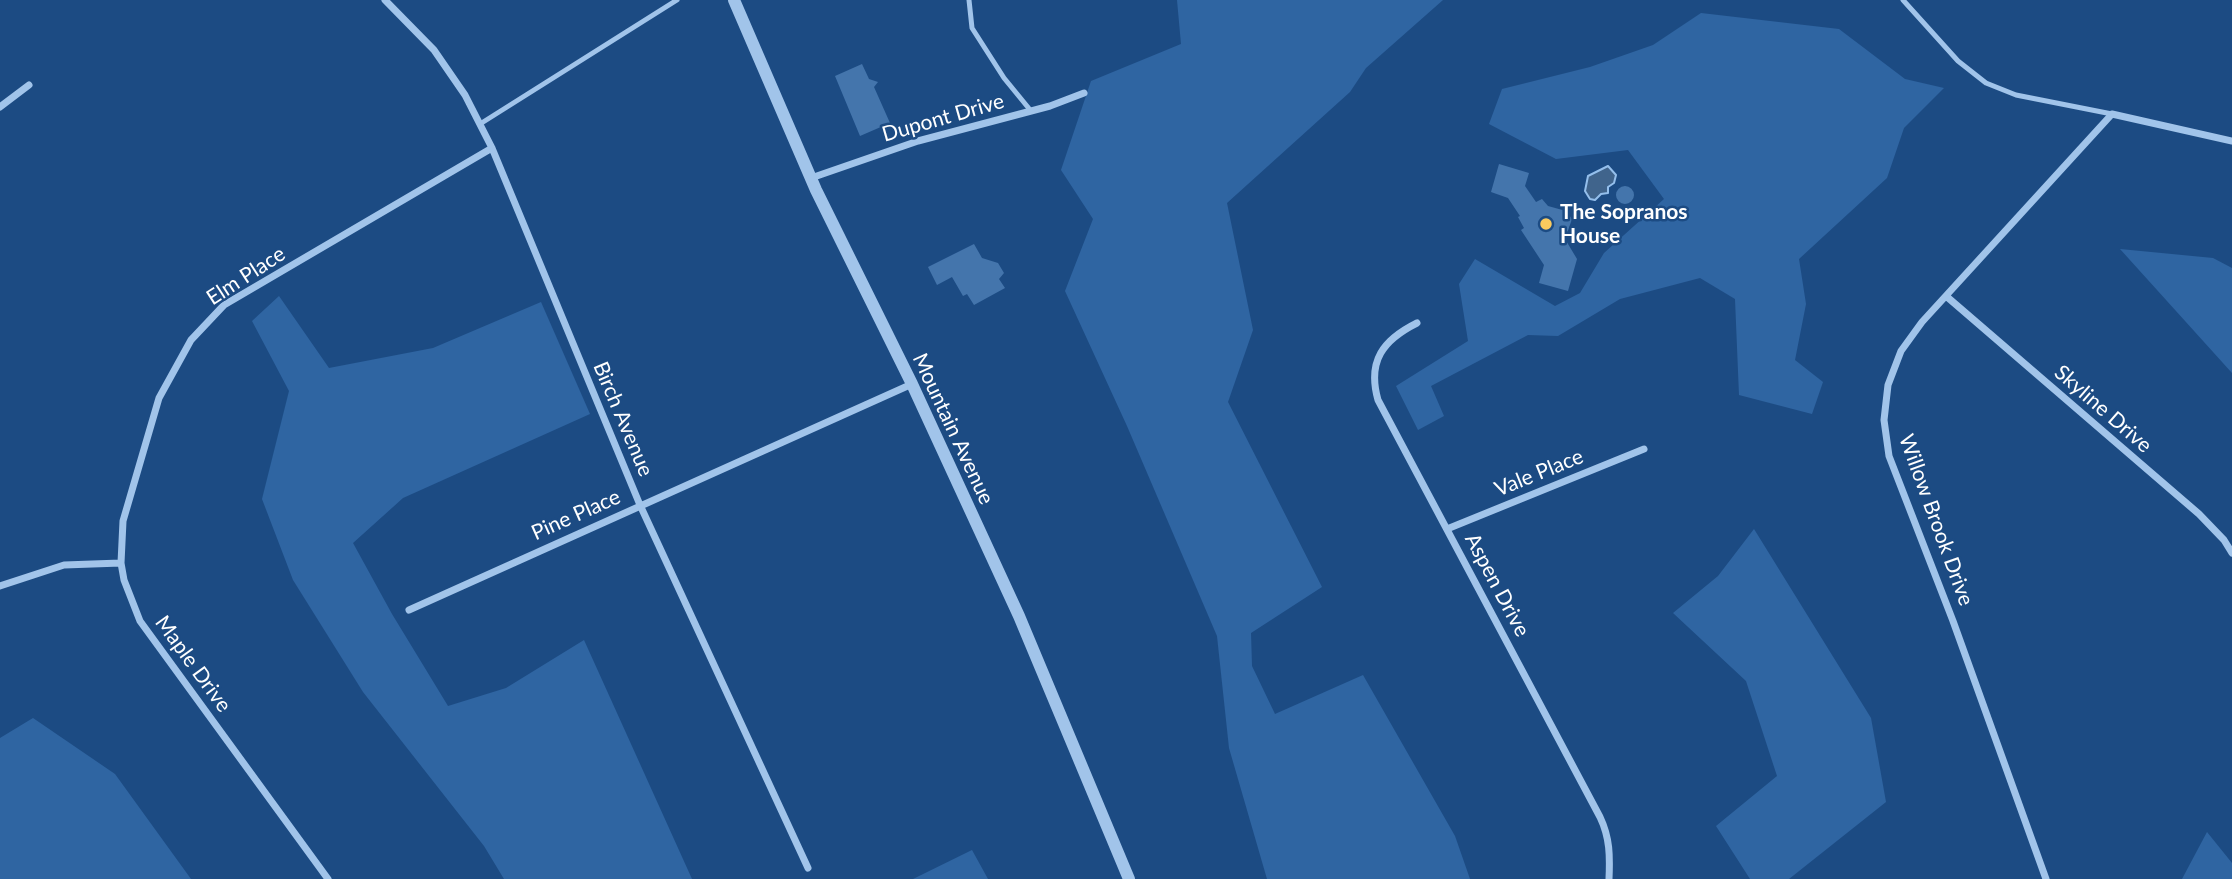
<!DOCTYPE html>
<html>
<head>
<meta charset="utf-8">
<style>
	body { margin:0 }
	canvas { display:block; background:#1c4b83 }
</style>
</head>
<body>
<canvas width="2232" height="879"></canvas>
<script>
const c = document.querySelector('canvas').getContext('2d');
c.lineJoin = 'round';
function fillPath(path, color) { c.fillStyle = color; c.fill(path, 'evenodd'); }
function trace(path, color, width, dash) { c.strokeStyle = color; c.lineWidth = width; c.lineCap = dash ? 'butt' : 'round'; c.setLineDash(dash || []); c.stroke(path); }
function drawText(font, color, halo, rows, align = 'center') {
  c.font = font + ' Lato,sans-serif'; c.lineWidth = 5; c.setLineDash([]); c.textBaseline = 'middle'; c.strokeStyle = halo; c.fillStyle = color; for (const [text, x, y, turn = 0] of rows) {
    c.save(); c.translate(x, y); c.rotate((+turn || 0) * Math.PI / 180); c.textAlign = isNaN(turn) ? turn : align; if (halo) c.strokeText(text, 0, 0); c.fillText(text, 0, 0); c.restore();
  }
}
const green = new Path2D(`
	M1177,0h266l-77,68 -16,24 -123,111 26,127 -25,72 94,185 -71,46 1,33 23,48 88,-39 92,161 15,43h-203l-38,-131 -12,-112 -90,-210 -62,-135 28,-72 -32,-49 30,-89 90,-37z
	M1701,13l138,16 66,50 39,9 -40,40 -17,50 -88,81 7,45 -11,56 28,22 -11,32 -73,-19 -4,-96 -35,-21 -80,21 -62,37 -30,-1 -97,51 13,30 -26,14 -22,-44 72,-45 -9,-57 16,-25 80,47 25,-13 24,-40 60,-54 -36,-49 -72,9 -67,-35 13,-35 88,-22 63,-22z
	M2120,249l93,9 19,10v105z
	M279,296l50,72 104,-20 108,-46 49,112 -187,84 -50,45 39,71 56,92 58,-18 78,-48 108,239h-188l-20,-33 -121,-154 -70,-112 -31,-81 27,-108 -37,-70z
	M1754,529l117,189 15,84 -97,77h-39l-34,-53 61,-50 -31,-95 -73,-68 45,-37z
	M33,718l82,56 76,105h-191v-141z
	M2207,832l25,31v16h-50z
	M972,850l16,29h-75z`);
const water = new Path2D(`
	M1608,166l8,9 -2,8 -6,4v6l-7,1 -6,6 -5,-1 -5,-8 3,-15z`);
const building = new Path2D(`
	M862,64l7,15 9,3 -4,5 16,36 -30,13 -25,-60z
	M1499,164l30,9 -4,13 11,16 6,-3 6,7 18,5 6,8 -7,20 12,20 -9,32 -29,-8 5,-18 -23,-35 3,-2 -6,-11 2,-1 -12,-18 -17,-6z
	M1616 195a9 9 0 1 1 18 0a9 9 0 1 1-18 0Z
	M974,244l8,14 16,5 6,10 -5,6 6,9 -31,17 -7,-11 -4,2 -11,-19 -15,8 -9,-18z`);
const service = new Path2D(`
	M969,0l3,28 32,50 27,33
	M1903,0l55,61 28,22 30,12 96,19
	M480,124l197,-124`);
const minor = new Path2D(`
	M385,0l49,50 31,45 27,53 148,357 168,363
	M0,107l29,-22
	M811,178l107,-37 132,-35 34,-13
	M1946,296l253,218 25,26 8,13
	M1417,323c-34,17 -50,38 -39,77l222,417c10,21 10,39 9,62
	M1447,529l197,-80
	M0,586l64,-21 57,-2
	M409,610l503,-226
	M328,879l-188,-258 -16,-41 -3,-17 2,-42 36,-123 32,-58 33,-35 268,-157
	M2046,879l-93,-258 -64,-165 -5,-36 4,-35 13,-34 21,-29 190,-208 120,27`);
const tertiary = new Path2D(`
	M734,0l82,190 96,194 107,232 110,263`);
const markers = [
	[1546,224,7,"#fbcb5e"]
];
const streetNames = [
	["Dupont Drive",943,118,-16],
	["Elm Place",246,276,-33],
	["Skyline Drive",2103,409,41],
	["Birch Avenue",623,419,67],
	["Mountain Avenue",953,429,65],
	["Vale Place",1539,473,-22],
	["Pine Place",576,515,-24],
	["Willow Brook Drive",1936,520,70],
	["Aspen Drive",1497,585,62],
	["Maple Drive",193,664,54]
];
const poiNames = [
	["The Sopranos",1560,212],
	["House",1560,236]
];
fillPath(green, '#2f65a2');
fillPath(water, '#40648c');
trace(water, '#94bfec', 2);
fillPath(building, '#4475ac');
trace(service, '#a1c4ea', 5);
trace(minor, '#a1c4ea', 7);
trace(tertiary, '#a1c4ea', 12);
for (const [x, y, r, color] of markers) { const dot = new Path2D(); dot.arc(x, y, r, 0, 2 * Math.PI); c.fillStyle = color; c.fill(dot); trace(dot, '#1c4b83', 2.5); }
drawText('21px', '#fff', '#1c4b83', streetNames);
drawText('bold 21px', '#fff', '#1c4b83', poiNames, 'left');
</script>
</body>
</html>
